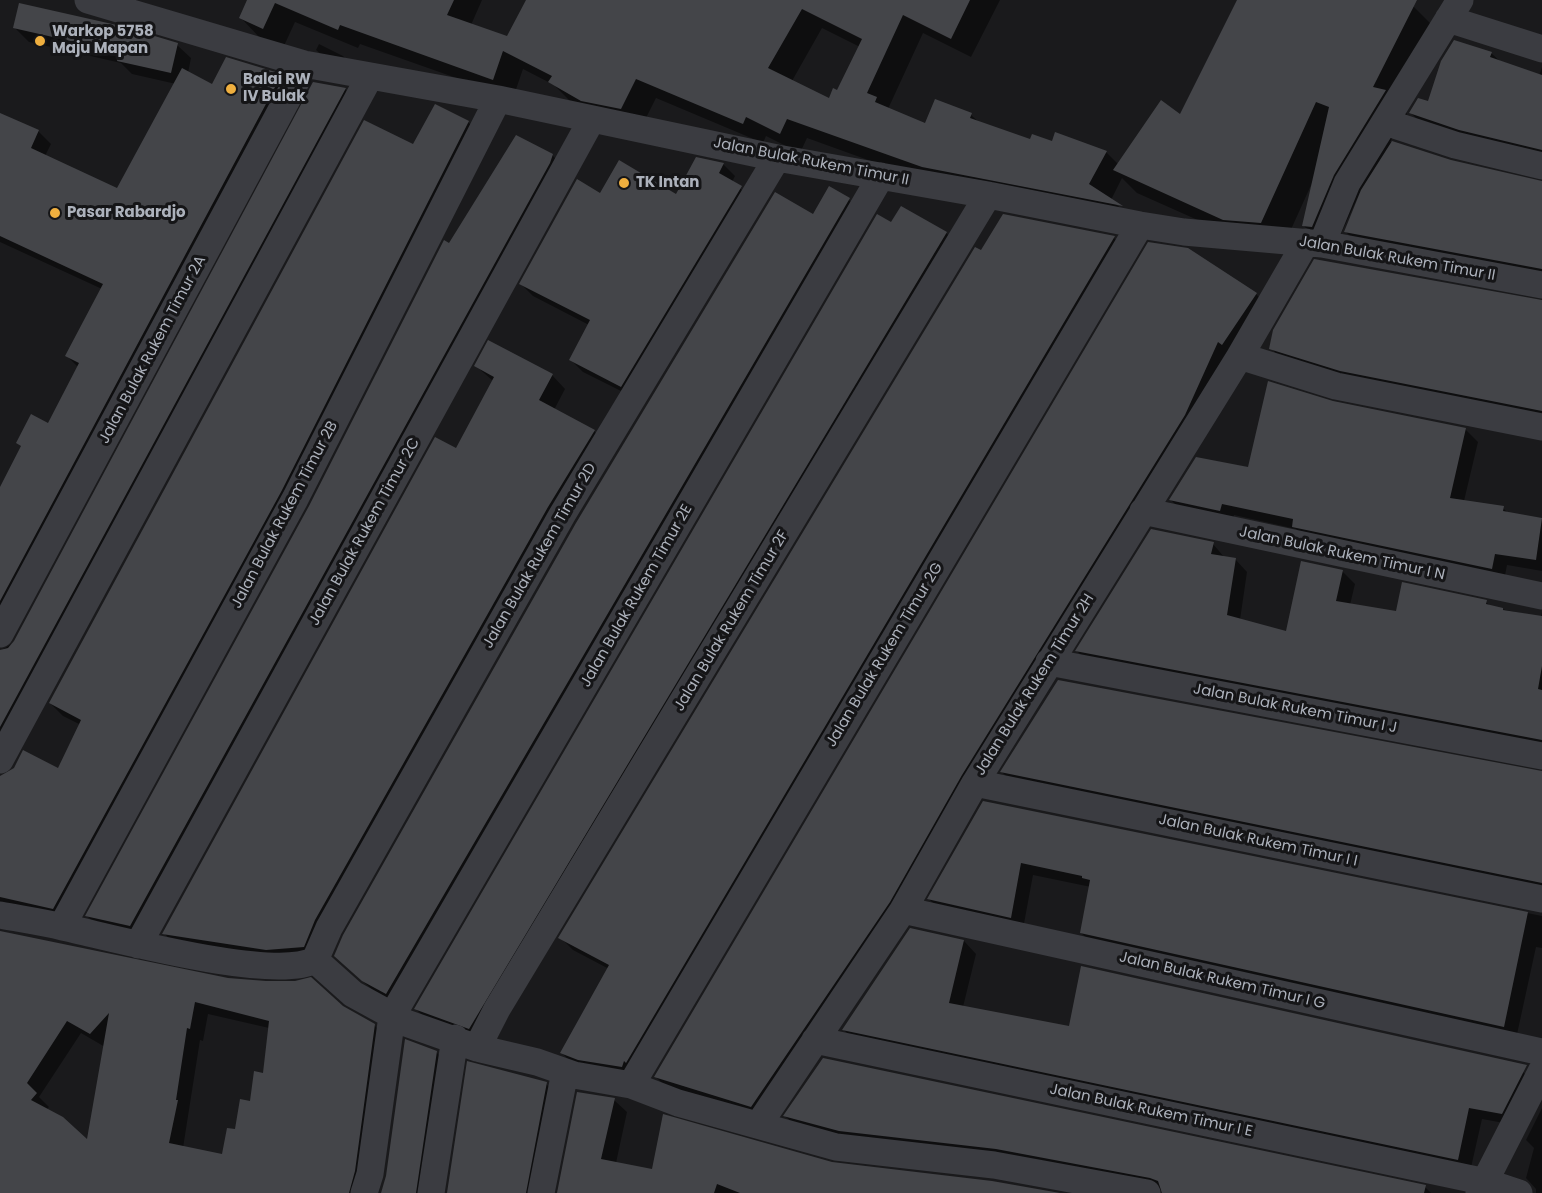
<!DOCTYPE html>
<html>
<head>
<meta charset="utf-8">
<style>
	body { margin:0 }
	canvas { display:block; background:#1a1a1c }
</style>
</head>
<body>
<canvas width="1542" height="1193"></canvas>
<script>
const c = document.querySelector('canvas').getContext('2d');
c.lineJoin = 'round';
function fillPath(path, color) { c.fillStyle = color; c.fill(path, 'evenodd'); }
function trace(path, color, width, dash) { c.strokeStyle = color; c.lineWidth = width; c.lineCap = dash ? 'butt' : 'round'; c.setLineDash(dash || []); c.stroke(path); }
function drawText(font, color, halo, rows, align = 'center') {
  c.font = font + ' Poppins,sans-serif'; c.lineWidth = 6; c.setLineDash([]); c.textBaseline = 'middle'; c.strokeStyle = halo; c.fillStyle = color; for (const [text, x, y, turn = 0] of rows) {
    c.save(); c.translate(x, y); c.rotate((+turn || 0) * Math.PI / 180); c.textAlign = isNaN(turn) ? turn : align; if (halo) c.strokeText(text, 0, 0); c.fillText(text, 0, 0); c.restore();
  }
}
const shadow = new Path2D(`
	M249,0h233l-11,25 37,12 20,-37h472l-29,57 -48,-24 -35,76 38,16 45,-10 9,8 51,18 75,11 13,13 62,-49 58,-116h161l13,6 23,23 -38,75 9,10 -17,28 61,20 91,21v95l-184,-34 -12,-12 16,-44 -28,61h-8l-22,-23 8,-43 -28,62 -37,-3 -110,-49 -15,-15 -11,22 28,24 -196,-37 -136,-49 -7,15 -34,-17 -3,7 -107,-45 -15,30 -71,-27 -16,-16 -31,-16 -10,29 -153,-54 -2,4 -63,-26 -12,26 -23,-10 -19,-20zM822,28l38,19 -22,45 -8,8 -38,-19z
	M15,28l162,17 14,13 -3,15 24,13 69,-11 13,13 -294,549v-147l22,-43 -5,-4 32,-18 29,-58 -11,-11 35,-67 -102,-47v-128l38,17 13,13 -6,12 73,34 58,-106 -44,-10 -11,-11 -92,-21z
	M319,44l24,12 4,4 -24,-4 -7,-6z
	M1491,53l10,9 38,14 3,-9v91l-119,-33 -12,-12 18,-10z
	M345,89l13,13 -358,661v-112l15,-9z
	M468,122l13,13 -415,786 -66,-1v-143l59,-7 22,-45 -18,-9 -13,-13 364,-557z
	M552,155l12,12 -422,770 -43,-10 -12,-11 223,-409 139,-263z
	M723,164l12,12 -3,6 21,17 -120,198 -50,-25 -12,-12 18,-35 -56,-29 -12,-12 80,-89 75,1z
	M849,200l11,11 -462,793 -23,-12 -28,-25 467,-751z
	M901,208l45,25 14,13 -477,795 -54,-19 -13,-13z
	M1004,216l110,22 13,12 -488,824 -65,-9 -12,-12 47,-84 -36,-19 -13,-13z
	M1149,244l107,50 12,13 -504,812 -96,-30 -12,-12z
	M1542,302v118l-259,-59 -12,-13z
	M476,366l76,9 13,14 -11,21 40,21 13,14 -290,515 -140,-13 -13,-14 293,-483 36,-69z
	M1333,403l132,26 13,13 -14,59 39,7 5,5 34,6v52l-35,-6 -3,16 -198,-43 -10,-9 -62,-14 -2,8 -49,-11 -12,-12 78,-31z
	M1213,544l12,14 10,1 12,13 -7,48 48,13 54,-62 13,13 -5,21 47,8 89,-11 5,5 50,10 1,-5v137l-453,-86 -12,-12z
	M1002,772l540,1v119l-528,-108z
	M984,802l558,114v32l-6,-1 -20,92 -422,-94 -13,-12 10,-46 -58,-12 -10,54 -82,-18 -12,-12z
	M0,933l342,74 32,18 13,13 -23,155h-364zM208,1014l61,14 -5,46 -41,82 -40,-8 17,-108 3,1zM81,1033l24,14 -17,95 -42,-32 3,-3 -10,-10z
	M964,941l12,13 -13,53 107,21 444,35 13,13 -12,49 -33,-6 -12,53 -614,-130 -13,-13z
	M436,1052l13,13 -19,128h-49z
	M546,1084l13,12 -19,97h-92z
	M614,1100l13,12 -11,51 37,7 181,-6 217,29h-492z
	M1542,1108v85h-6v-4l-10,-11 8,-30 -8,-8z
	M785,1116l640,71 6,6h-267l-1,-3 -153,-28 -212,-34z`);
const building = new Path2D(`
	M247,0h207l-7,15 60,21 19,-36h444l-19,39 -48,-24 -36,78 10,4 -2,5 50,21 10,-24 37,14 -2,5 60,21 2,-5 20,7 3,-9 52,19 -18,33 34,22 -201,-39 -135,-48 -7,15 -34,-17 -3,7 -107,-45 -15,30 -40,-8 -33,-19 4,-6 -49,-25 -10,29 -153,-55 -2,5 -63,-27 -12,26 -24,-11zM802,9l60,30 -25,51 -4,-2 -4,10 -61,-30z
	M1237,0h180l-44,87 13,3 -52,85 -22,52 -10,-1 27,-119 -13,-5 -55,121 -38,-3 -110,-50 48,-70 19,14z
	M19,3l102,23 57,17 -7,30 -54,-12 2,-9 -106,-24z
	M1454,40l38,12 -2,5 52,18v75l-83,-20 -50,-17 9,-15 10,3 13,-40z
	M226,57l56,17 -282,527v-114l21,-41 -5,-3 15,-29 17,9 31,-60 -14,-7 38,-72 -103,-48v-123l39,17 -8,18 86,40 65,-120 30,16z
	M313,82l33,6 -346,639v-77l8,-2 6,-7z
	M435,104l34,17 -188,371 -228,417 -53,-12v-121l14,-8 9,-18 35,18 23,-48 -32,-17 315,-583 49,24z
	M516,135l37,19 -3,9 -420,763 -45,-10 224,-410 135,-266 5,3z
	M1392,141l59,19 91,21v88l-198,-37 17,-42z
	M696,157l28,6 -5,10 23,13 -121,201 -52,-27 21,-40 -71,-36 58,-105 23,14 19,-33 57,34z
	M829,186l21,12 -464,796 -24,-13 -28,-25 9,-21 233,-412 199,-331 38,22z
	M901,206l46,26 -478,797 -55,-20 463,-795 14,8z
	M1003,214l112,22 -489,827 -2,-2 -2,6 -44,-7 -18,-7 49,-88 -51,-27 417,-691 6,3z
	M1148,242l40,6 69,45 -35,52 -4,-3 -33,73 -223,360 -72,127 -139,205 -97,-30z
	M1314,259l228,41v111l-202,-40 -71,-22 4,-19z
	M488,340l65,34 -14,26 56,30 -47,77 -233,413 -11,27 -38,3 -104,-16 273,-497 21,11 38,-71 -20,-11z
	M1268,381l65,20 133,27 -16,70 54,8 -1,5 39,7 -6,42 -41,-6 -3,15 -200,-42 1,-8 -71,-15 -2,7 -51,-11 27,-43 52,10z
	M1151,529l63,13 -3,12 25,4 -9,57 59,16 15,-70 42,9 -7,31 60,10 6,-29 85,18 -1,4 17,4v2l39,6v50l-4,23 4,1v50l-467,-89z
	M1058,680l484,91v112l-542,-111z
	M983,801l545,111 -24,115 -424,-94 10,-53 -8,-2v-2l-61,-13 -10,55 -84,-19z
	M910,928l54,12 -15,63 120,23 12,-60 446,99 -25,49 -33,-6 -11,52 -616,-130z
	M0,931l228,47 38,3h29l16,-4 32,29 32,18 -20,147 -6,22h-349zM195,1002l74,19 -6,52 -9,-2 -4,30 -10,-2 -5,30 -8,-1 -5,26 -53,-11 9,-43h-2l11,-72 3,1zM109,1013l-15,86 -7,40 -24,-22 -32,-17 6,-7 -10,-10 40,-62 23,13z
	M405,1039l32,12 -21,142h-35l5,-17z
	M823,1058l603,127 -2,8h-262l-4,-12 -8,-3 -154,-29 -157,-18 -56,-15z
	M467,1061l80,21 -21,111h-79z
	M577,1092l38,6 -14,61 51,10 11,-55 169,48 160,19 68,12h-320l-23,-9 -3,9h-157z`);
const street = new Path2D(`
	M88,0l216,64 194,35 279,59 211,37 152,30 44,7 138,12 220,41
	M1448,19l94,30
	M1385,122l70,23 87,21
	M1322,244l25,-61 113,-183
	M1240,356l96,30 206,41
	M1143,511l399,85
	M0,634l291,-542 13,-28
	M1049,662l493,94
	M0,760l370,-684
	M975,783l567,116
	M903,910l639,142
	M0,915c21,4 42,7 63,12 51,11 211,55 252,33
	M62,926l233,-427 203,-400
	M138,945l454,-826
	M315,960l14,-32 233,-413 215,-357
	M315,960l38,34 53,29 71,25 60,14 37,13 57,10 47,18 158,44 158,18 153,28
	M815,1040l671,142 33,11
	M477,1048l20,-39 491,-814
	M631,1085l509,-860
	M759,1124l144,-214 72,-127 265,-427 66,-114
	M364,1193l6,-19 22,-158 489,-840
	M431,1193l24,-155
	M541,1193l24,-121
	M1479,1193l63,-123`);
const markers = [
	[40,41,6,"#efaf3f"],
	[231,89,6,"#efaf3f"],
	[624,183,6,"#efaf3f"],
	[55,213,6,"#efaf3f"]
];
const poiNames = [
	["Warkop 5758",52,32],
	["Maju Mapan",52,49],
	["Balai RW",243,80],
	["IV Bulak",243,97],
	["TK Intan",636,183],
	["Pasar Rabardjo",67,213]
];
const streetNames = [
	["Jalan Bulak Rukem Timur II",811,162,11],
	["Jalan Bulak Rukem Timur II",1397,259,10],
	["Jalan Bulak Rukem Timur 2A",153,350,-62],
	["Jalan Bulak Rukem Timur 2B",285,515,-62],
	["Jalan Bulak Rukem Timur 2C",365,532,-61],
	["Jalan Bulak Rukem Timur I N",1342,554,12],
	["Jalan Bulak Rukem Timur 2D",540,556,-60],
	["Jalan Bulak Rukem Timur 2E",637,596,-60],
	["Jalan Bulak Rukem Timur 2F",732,621,-59],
	["Jalan Bulak Rukem Timur 2G",885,655,-59],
	["Jalan Bulak Rukem Timur 2H",1035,685,-58],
	["Jalan Bulak Rukem Timur I J",1295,709,11],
	["Jalan Bulak Rukem Timur I I",1258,841,12],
	["Jalan Bulak Rukem Timur I G",1222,981,13],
	["Jalan Bulak Rukem Timur I E",1151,1111,12]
];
fillPath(shadow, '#0007');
fillPath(building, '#444549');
trace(street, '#3b3c41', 27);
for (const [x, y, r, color] of markers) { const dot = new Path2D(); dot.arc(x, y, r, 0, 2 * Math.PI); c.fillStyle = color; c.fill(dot); trace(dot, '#151517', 2); }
drawText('bold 15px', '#acb1bb', '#151517', poiNames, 'left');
drawText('15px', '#acb1bb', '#151517', streetNames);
</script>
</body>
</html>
